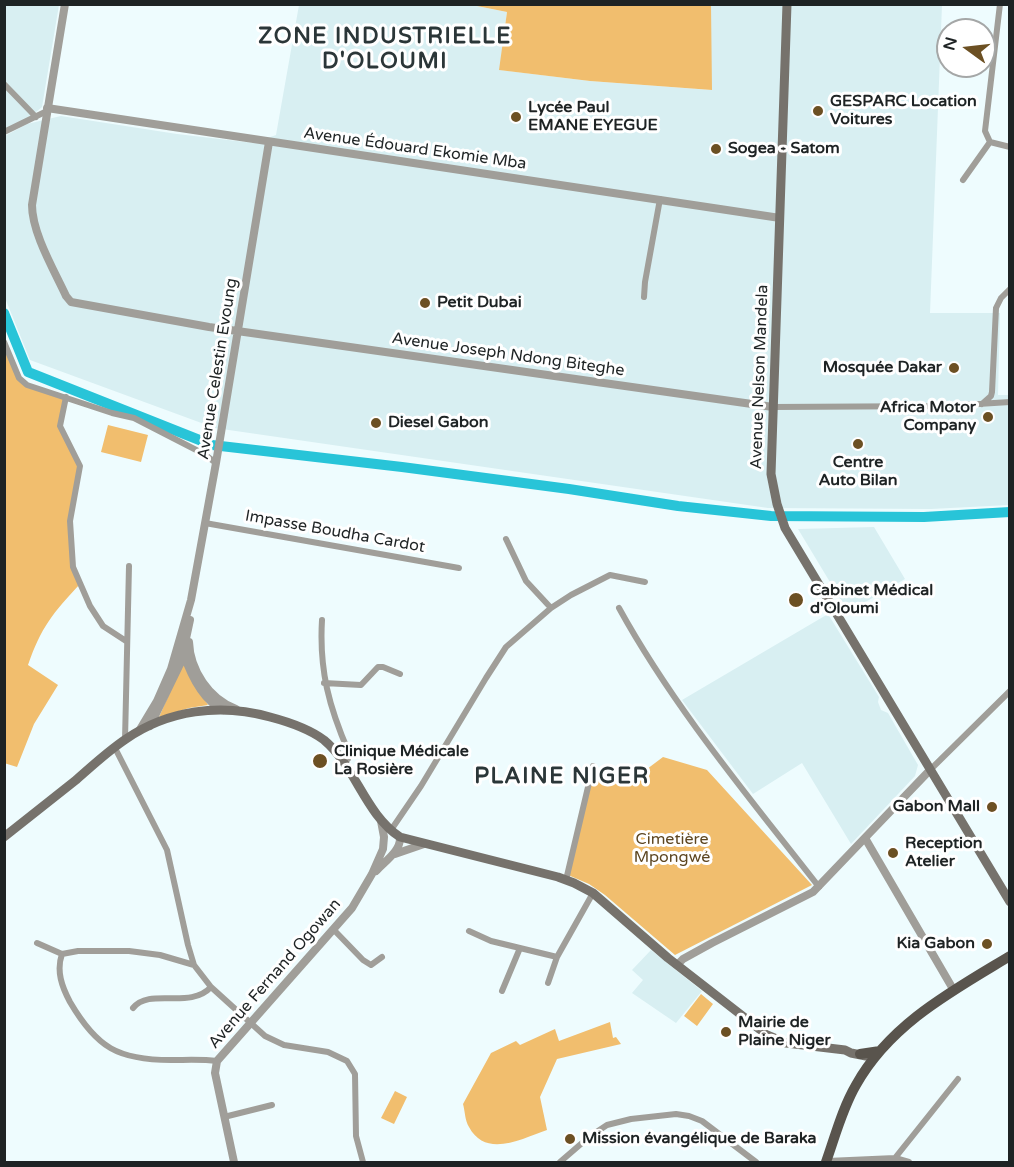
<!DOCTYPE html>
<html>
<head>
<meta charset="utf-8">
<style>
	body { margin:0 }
	#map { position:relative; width:1014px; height:1167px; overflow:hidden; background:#eefcfe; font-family:"Varela Round",sans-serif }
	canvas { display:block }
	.frame { position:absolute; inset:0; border:6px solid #1e2324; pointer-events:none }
	.north { position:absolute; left:936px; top:18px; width:60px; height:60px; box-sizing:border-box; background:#fff; border:2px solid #a5a7a7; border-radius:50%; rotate:285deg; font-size:16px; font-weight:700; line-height:24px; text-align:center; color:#1e2324 }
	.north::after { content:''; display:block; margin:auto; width:21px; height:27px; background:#6c5023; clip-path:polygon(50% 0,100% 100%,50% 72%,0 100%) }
</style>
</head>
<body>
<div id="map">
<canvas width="1014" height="1167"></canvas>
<div class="frame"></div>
<div class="north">N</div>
</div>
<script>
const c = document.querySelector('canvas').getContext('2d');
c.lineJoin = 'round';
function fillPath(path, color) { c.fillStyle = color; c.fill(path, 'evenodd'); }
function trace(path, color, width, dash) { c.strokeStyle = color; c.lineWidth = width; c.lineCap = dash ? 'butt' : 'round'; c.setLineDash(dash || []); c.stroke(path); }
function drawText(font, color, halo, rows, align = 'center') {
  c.font = font + ' "Varela Round",sans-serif'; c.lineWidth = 6; c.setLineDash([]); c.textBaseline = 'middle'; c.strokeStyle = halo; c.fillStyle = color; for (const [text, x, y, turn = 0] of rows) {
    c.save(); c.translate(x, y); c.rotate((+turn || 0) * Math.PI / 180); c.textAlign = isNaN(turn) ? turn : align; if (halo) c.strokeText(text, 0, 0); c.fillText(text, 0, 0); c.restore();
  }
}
const built = new Path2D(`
	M5,5h54l-17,102 -12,10 -25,12z
	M299,5h173l35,7 -7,58 90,11 121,9v-85h231l-12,308h70l-2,82h11v110l-78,4 -163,-1 -553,-80 -185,-68 -25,-62v-162l22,-12 34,-8 116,18 77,9 22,-8z
	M874,527l31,52 -55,32 -3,-5 -2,1 -47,-78z
	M828,614l51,83 -1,5 3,8 7,3 30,52 -3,11 -64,68 -49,-81 -49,31 -71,-94z
	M651,950l51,41 -26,32 -44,-30 11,-13 -11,-10z`);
const green = new Path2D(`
	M472,5h239l1,85 -122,-9 -91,-11 8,-58z
	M4,342l15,36 8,7 39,12 -6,29 20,40 -10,55 3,46 7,17c-27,29 -39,43 -52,81l30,20 -24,39 -17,43 -13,-4z
	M108,425l40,10 -7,27 -40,-10z
	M183,663l25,42 -19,3 -30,9z
	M663,757l44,13 105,115 -137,70 -70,-60 -16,-11 -21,-9 26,-104 37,10z
	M701,994l12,10 -16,22 -13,-10z
	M610,1022l3,16 3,-1 5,7 -64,15 -17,38 7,33c-24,8 -61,29 -78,-3 -4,-6 -4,-16 -6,-23l28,-51 25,-12 4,4 35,-16 4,12z
	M395,1091l12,6 -13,27 -13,-6z`);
const river = new Path2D(`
	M4,313l24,59 184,73 190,22 167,22 109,17 93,10 153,1 86,-5`);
const minor = new Path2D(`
	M1000,4l-15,127 5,11 20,5
	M4,84l32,33
	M4,132l43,-21
	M963,180l27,-38
	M644,297l1,-15 15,-83
	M4,342l15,36 8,7 85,28 22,5 70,36 12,9
	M66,397l-6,29 20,40 -10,55 3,46 17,39 13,20 23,15
	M982,404l9,-8 1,-4 4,-84 5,-10 9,-9
	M773,407l173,-1 64,-4
	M205,523l254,45
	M506,539l20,42 25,27 20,-13 39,-20 35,7
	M619,608c55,100 130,189 200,279
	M322,620c-3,50 7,87 27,133l-1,6 -4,4
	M324,683l37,2 17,-18h5l17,7
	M125,740l4,-174
	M115,748l52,102 21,95 6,20 17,22 54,49 19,9 44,7 19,9 8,13 1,62 7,26
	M930,770l80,-79
	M391,830l30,-44 65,-108 20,-31 45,-39
	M566,880l27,-114
	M334,930l29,30 8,5 11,-8
	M469,931l22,10 66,16
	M37,943l25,11
	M194,965l-34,-10 -31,-4h-51l-16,3c-6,17 0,33 8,48 27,46 48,58 101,58 15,0 31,-1 46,1
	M548,983l9,-26 36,-64
	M502,991l18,-43
	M133,1008c17,-21 57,2 78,-21
	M224,1117l48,-12
	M895,1158l63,-79
	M827,1161l68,-3 14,4
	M560,1162l29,-25 18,-12 24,-6 45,-5 13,2 13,5 54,41`);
const tertiary = new Path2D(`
	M65,4l-33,201c0,28 22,65 34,91l5,6 138,25 564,80
	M47,108l733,110
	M189,642c1,28 20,57 47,67
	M183,652c7,21 19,48 40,58
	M150,726l31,-64 9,-42
	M139,731l18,-30 14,-32 20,-69 25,-137 53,-321
	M865,838l88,151
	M395,854l29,-10
	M376,871c9,-10 25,-20 24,-34
	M677,965l6,-6 29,-16 101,-51 117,-122
	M234,1162l-19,-89 2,-12 135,-153 20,-34 11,-25 1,-12 -3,-16`);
const secondary = new Path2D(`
	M787,4l-16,470 6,30 8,24 225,374
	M4,837c24,-19 48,-38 72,-57 16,-14 32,-29 50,-41 42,-29 94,-36 144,-22 19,5 38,11 54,23 32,27 41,74 76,97l158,40 16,6 19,10 75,65 99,77 19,8 59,7 6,3 15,3`);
const primary = new Path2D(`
	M860,1054l20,-3
	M826,1162c9,-25 16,-53 30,-77 34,-61 96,-94 154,-129`);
const markers = [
	[818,111,6,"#6c5023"],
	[516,117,6,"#6c5023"],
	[716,149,6,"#6c5023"],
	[425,303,6,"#6c5023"],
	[954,368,6,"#6c5023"],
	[988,417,6,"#6c5023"],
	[376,423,6,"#6c5023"],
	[858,444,6,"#6c5023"],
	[796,600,8,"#6c5023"],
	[320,761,8,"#6c5023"],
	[992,807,6,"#6c5023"],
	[893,853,6,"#6c5023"],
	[987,944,6,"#6c5023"],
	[726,1032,6,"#6c5023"],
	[570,1139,6,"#6c5023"]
];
const poiNames = [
	["GESPARC Location",830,102],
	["Voitures",830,120],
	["Lycée Paul",528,108],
	["EMANE EYEGUE",528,126],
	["Sogea - Satom",728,149],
	["Petit Dubai",437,303],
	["Mosquée Dakar",942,368,"right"],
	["Africa Motor",976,408,"right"],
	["Company",976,426,"right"],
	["Diesel Gabon",388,423],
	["Centre",858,463,"center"],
	["Auto Bilan",858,481,"center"],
	["Cabinet Médical",810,591],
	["d'Oloumi",810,609],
	["Clinique Médicale",334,752],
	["La Rosière",334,770],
	["Gabon Mall",980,807,"right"],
	["Reception",905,844],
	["Atelier",905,862],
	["Kia Gabon",975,944,"right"],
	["Mairie de",738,1023],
	["Plaine Niger",738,1041],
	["Mission évangélique de Baraka",582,1139]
];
const streetNames = [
	["Avenue Édouard Ekomie Mba",415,149,8],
	["Avenue Joseph Ndong Biteghe",508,355,8],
	["Avenue Celestin Evoung",218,369,-81],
	["Avenue Nelson Mandela",760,377,-88],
	["Impasse Boudha Cardot",335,532,10],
	["Avenue Fernand Ogowan",275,974,-49]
];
const parkNames = [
	["Cimetière",672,840],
	["Mpongwé",672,858]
];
const districtNames = [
	["ZONE INDUSTRIELLE",385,37],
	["D'OLOUMI",385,62],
	["PLAINE NIGER",562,777]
];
fillPath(built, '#d8eff2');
fillPath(green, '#f1be6e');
trace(river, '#28c4d8', 10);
trace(minor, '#a09e99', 6);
trace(tertiary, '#a09e99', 8);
trace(secondary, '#76726c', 9);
trace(primary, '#59544d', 10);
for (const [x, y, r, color] of markers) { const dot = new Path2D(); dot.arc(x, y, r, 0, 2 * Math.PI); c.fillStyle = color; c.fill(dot); trace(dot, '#fff', 2); }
drawText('bold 16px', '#1e2324', '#fff', poiNames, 'left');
drawText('16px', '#1e2324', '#fff', streetNames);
drawText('16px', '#5d4621', '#fff', parkNames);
c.letterSpacing = '1.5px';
drawText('bold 22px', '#2b3638', '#fff', districtNames);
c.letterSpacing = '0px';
</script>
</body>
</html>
